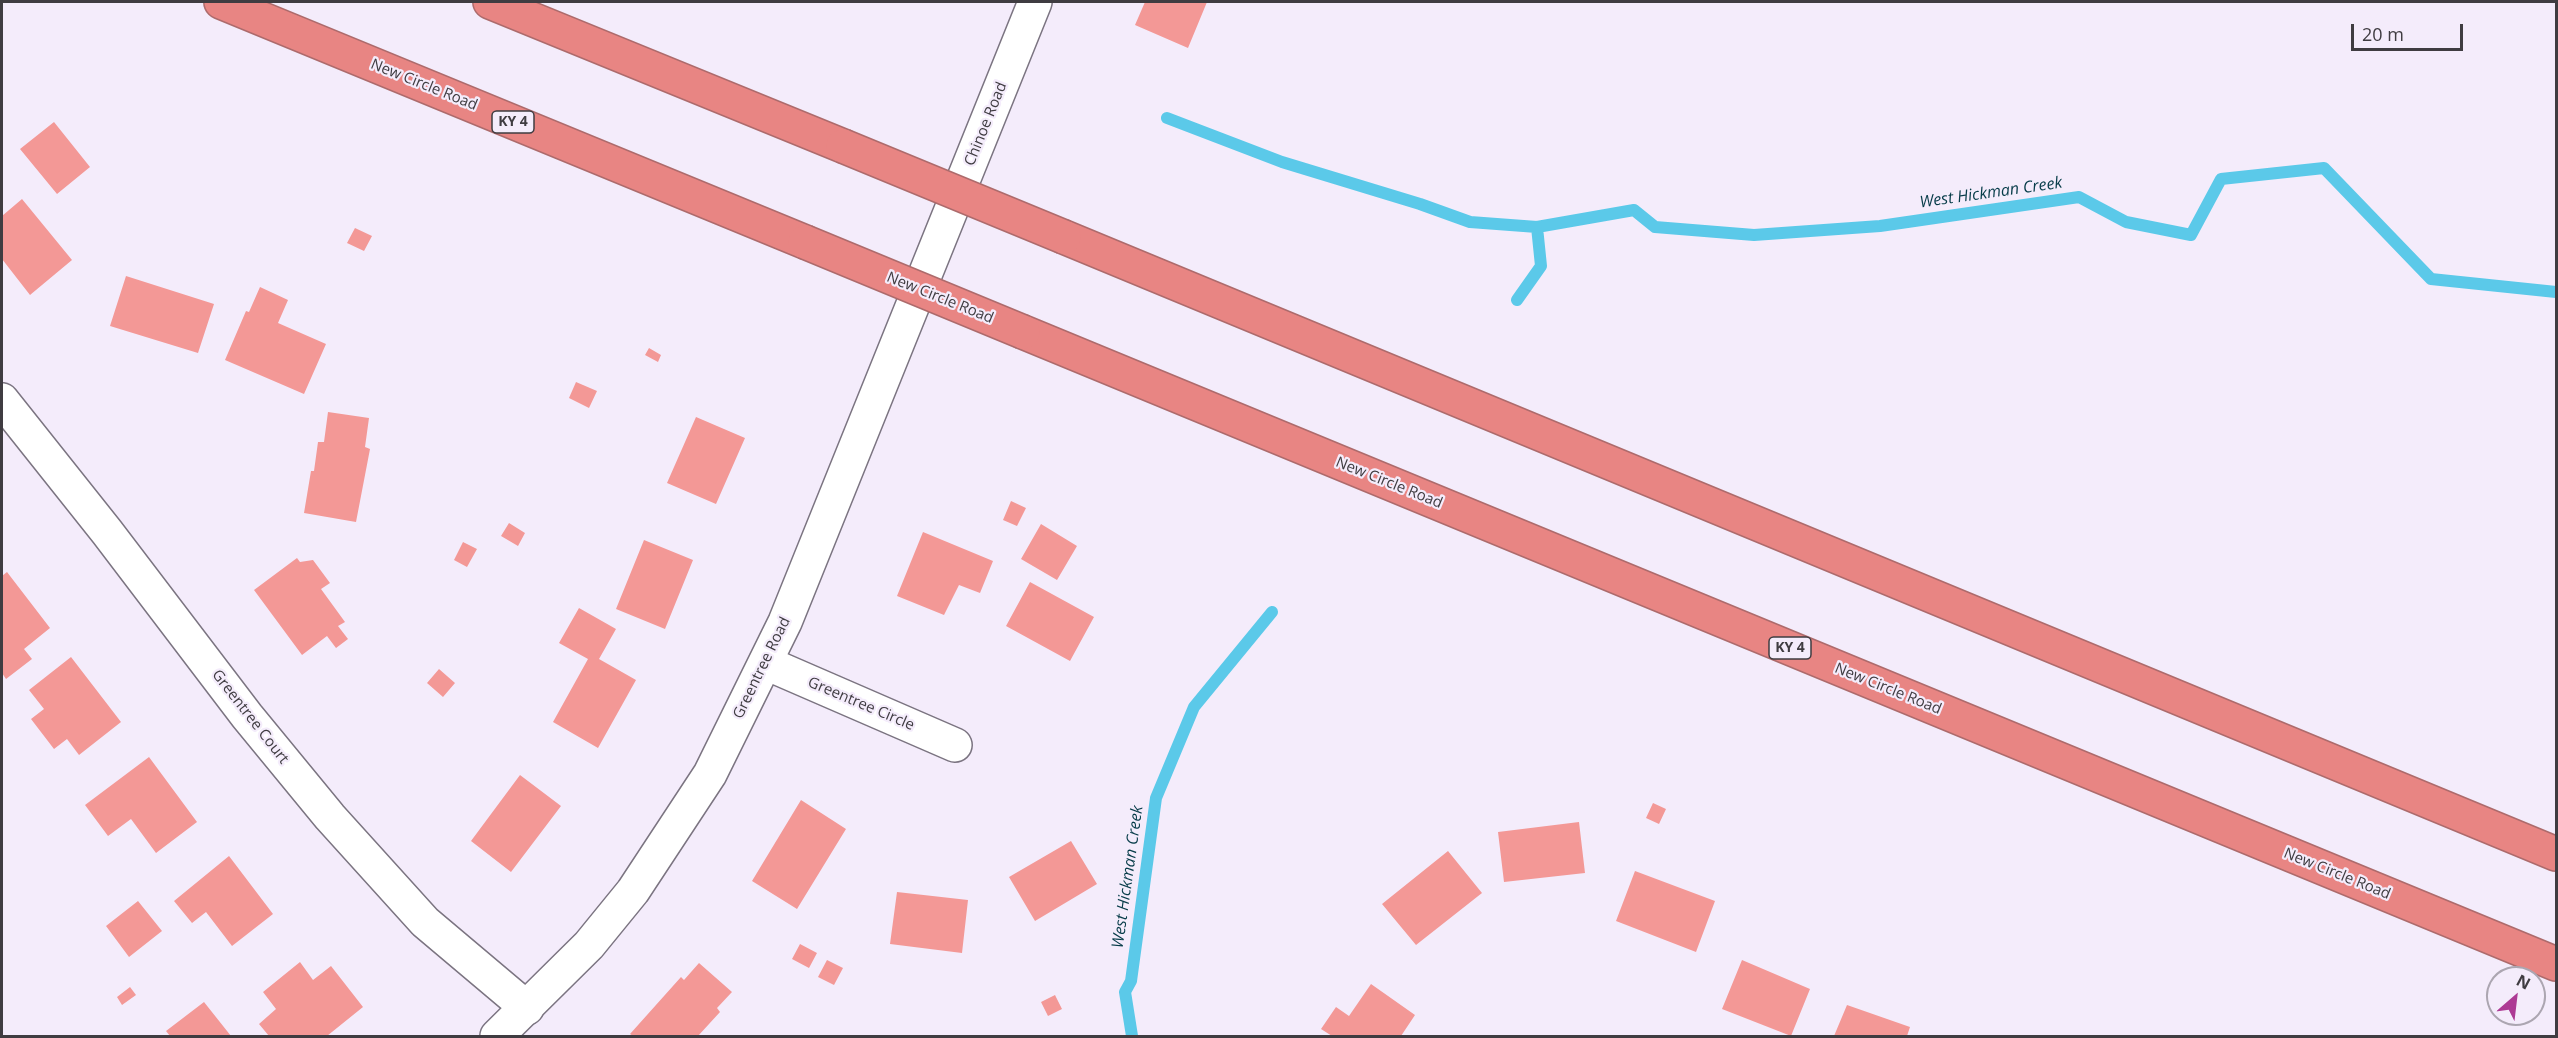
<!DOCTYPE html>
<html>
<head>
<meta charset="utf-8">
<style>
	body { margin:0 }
	#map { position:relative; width:2558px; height:1038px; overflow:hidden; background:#f4ecfb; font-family:"Open Sans",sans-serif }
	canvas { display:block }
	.frame { position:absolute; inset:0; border:3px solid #3f3c41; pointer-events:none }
	.north { position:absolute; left:2486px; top:966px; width:60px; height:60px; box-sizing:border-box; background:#f4ecfb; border:2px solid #aca6b1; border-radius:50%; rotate:28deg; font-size:16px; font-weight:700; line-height:24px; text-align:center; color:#3f3c41 }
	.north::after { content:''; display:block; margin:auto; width:21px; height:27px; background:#ad3a94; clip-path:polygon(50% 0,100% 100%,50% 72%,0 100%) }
	.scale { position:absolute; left:2351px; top:24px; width:112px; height:27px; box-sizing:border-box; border:3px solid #3f3c41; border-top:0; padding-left:8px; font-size:18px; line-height:21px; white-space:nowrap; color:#3f3c41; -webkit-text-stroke:4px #f4ecfb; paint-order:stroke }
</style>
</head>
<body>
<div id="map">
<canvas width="2558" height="1038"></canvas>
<div class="frame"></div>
<div class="north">N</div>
<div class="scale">20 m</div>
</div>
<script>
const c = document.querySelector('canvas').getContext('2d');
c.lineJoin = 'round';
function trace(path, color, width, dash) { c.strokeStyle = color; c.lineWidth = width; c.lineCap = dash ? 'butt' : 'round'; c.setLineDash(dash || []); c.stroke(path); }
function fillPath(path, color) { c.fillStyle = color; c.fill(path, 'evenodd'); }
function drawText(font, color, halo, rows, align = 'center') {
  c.font = font + ' "Open Sans",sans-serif'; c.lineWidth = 4.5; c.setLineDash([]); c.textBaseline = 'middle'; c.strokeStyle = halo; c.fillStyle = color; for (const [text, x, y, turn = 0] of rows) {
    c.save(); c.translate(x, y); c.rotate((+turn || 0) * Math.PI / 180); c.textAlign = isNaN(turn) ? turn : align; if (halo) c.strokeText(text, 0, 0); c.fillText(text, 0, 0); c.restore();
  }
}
const stream = new Path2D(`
	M1167,118l115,44 138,42 50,18 67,5
	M1517,300l24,-34 -4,-39 97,-17 21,17 99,8 126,-9 199,-29 47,25 65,13 30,-56 103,-11 107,111 125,13
	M1132,1036l-7,-44 6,-11 25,-183 38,-91 78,-95`);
const building = new Path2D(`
	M1145,2h62l-19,46 -53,-23z
	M54,122l36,45 -33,27 -37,-45z
	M22,199l50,61 -42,35 -28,-36v-43z
	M355,228l17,8 -8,15 -17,-8z
	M126,276l88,28 -16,49 -88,-27z
	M260,287l28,13 -10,23 48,21 -22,50 -79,-34 21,-49 3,1z
	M649,348l12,7 -3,7 -13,-7z
	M576,382l21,9 -8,17 -20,-10z
	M328,412l41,6 -4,29 5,2 -14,73 -52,-9 7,-42h3l4,-29h6z
	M696,417l49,21 -29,66 -49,-21z
	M1011,501l15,7 -9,18 -14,-6z
	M509,523l16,10 -7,13 -17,-10z
	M1041,524l36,22 -20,34 -36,-21z
	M923,532l70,29 -13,32 -21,-8 -15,30 -47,-19z
	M644,540l49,20 -28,69 -49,-20z
	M463,542l14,7 -10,18 -13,-7z
	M297,558l3,4 13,-2 17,23 -9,6 24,33 -7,4 10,13 -12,9 -9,-12 -25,19 -48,-65z
	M7,572l43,56 -26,21 8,10 -26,20 -4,-6 1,-19 -1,-2v-76z
	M1030,582l64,35 -24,44 -64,-35z
	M579,608l37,21 -17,30 37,21 -38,68 -45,-26 35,-63 -29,-16z
	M71,657l50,65 -42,33 -12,-16 -13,10 -23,-30 13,-10 -15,-19z
	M439,669l16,14 -12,14 -16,-14z
	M149,757l48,65 -41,31 -25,-34 -23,17 -23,-31z
	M520,775l41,31 -50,66 -40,-31z
	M801,800l45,29 -49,80 -45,-28z
	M1653,803l13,6 -7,15 -13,-6z
	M1579,822l6,51 -81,9 -6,-50z
	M1071,841l26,43 -62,37 -26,-44z
	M1448,851l34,42 -66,52 -34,-41z
	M229,856l44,58 -41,32 -26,-34 -14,11 -18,-22z
	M1635,871l80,30 -19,51 -80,-31z
	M897,892l71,8 -6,53 -72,-9z
	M138,901l24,30 -33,26 -23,-31z
	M800,944l17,9 -8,15 -17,-9z
	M827,960l16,8 -9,17 -16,-8z
	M1742,960l68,29 -19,47 -69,-27z
	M300,962l13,18 18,-14 32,41 -36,29h-58l-10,-12 17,-15 -13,-17z
	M699,963l33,29 -15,16 3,4 -22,24h-65l-3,-2 51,-57 3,3z
	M1371,984l44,31 -14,21h-69l-11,-7 15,-22 13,9z
	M130,987l6,8 -14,10 -5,-8z
	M1055,995l7,14 -14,7 -7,-14z
	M204,1002l27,34h-61l-4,-5z
	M1847,1005l63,22 -3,9h-73z`);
const minor = new Path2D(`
	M2,400l105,132 140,184 83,101 95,105 102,86
	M766,663l189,82`);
const tertiary = new Path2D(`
	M497,1036l92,-91 44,-54 77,-117 75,-152 250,-620`);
const motorway = new Path2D(`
	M221,2l584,240
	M490,2l353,144
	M1064,237l1492,617
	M1023,332l1533,632`);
const motorwayBridge = new Path2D(`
	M843,146l221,91
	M805,242l218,90`);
const shields = [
	[513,122,42],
	[1790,648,42]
];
const shieldNames = [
	["KY 4",513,122],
	["KY 4",1790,648]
];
const streetNames = [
	["New Circle Road",424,85,22],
	["Chinoe Road",986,124,-68],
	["New Circle Road",940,298,22],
	["New Circle Road",1389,483,22],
	["Greentree Road",762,668,-64],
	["New Circle Road",1888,689,22],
	["Greentree Circle",861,704,23],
	["Greentree Court",250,717,52],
	["New Circle Road",2337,874,22]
];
const waterNames = [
	["West Hickman Creek",1991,193,-8],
	["West Hickman Creek",1128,877,-82]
];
trace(stream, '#5bc9e9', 12);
fillPath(building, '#f39896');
trace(minor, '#7b7481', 36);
trace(tertiary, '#7b7481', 36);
trace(motorway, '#ad6b6c', 36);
trace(minor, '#fff', 33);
trace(tertiary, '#fff', 33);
trace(motorway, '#e88583', 33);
trace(motorwayBridge, '#ad6b6c', 36, []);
trace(motorwayBridge, '#e88583', 33);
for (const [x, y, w] of shields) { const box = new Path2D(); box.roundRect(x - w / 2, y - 11, w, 22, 4.5); c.fillStyle = '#f4ecfb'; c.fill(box); trace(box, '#3f3c41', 1.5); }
drawText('bold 14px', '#3f3c41', null, shieldNames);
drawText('15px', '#3f3c41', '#f4ecfb', streetNames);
drawText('italic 16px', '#063b48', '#f4ecfb', waterNames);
</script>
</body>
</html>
